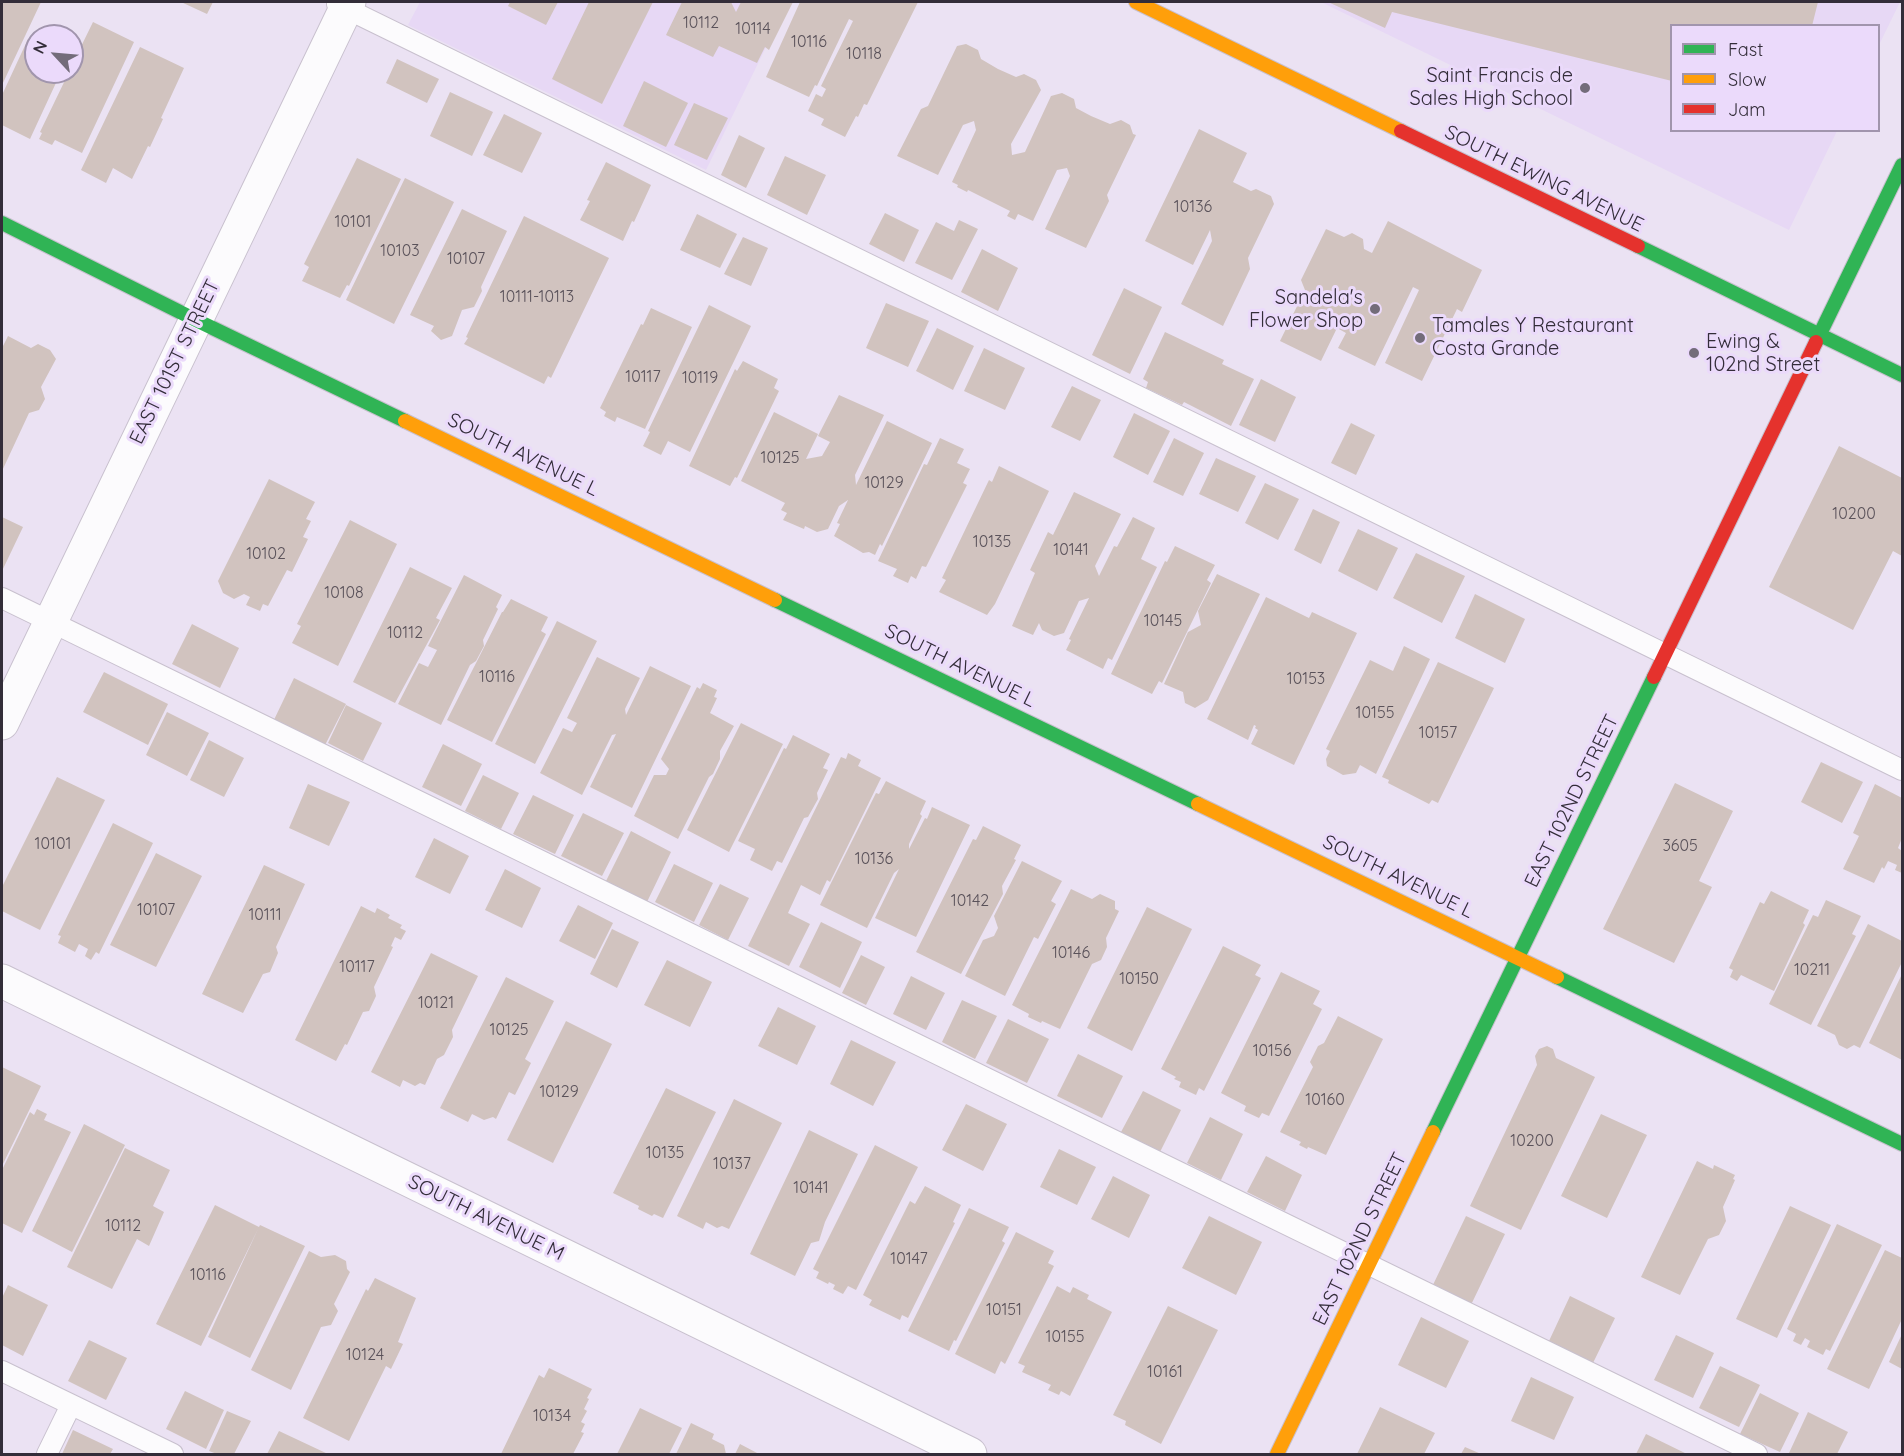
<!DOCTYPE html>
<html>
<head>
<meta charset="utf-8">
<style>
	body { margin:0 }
	#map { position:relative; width:1904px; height:1456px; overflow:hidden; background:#ebe2f3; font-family:Quicksand,sans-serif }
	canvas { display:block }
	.frame { position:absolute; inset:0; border:3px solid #332d39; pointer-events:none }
	.legend { position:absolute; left:1670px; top:24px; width:210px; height:108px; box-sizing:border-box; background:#ebdafb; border:2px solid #a195ad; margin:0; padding:8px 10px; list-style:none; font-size:18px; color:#332d39 }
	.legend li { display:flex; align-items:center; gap:12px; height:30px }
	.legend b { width:30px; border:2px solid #a195ad }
	.north { position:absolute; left:24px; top:24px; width:60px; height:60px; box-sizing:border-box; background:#ebdafb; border:2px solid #a195ad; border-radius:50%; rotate:296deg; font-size:16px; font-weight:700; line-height:24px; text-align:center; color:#332d39 }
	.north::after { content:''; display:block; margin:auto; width:21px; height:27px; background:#736c7a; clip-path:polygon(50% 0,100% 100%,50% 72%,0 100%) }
</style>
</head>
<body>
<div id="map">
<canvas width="1904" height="1456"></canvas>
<div class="frame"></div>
<ul class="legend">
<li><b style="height:8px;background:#30b455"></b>Fast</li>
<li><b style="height:8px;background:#ff9f0a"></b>Slow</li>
<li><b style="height:8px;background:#e5322d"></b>Jam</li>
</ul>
<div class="north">N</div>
</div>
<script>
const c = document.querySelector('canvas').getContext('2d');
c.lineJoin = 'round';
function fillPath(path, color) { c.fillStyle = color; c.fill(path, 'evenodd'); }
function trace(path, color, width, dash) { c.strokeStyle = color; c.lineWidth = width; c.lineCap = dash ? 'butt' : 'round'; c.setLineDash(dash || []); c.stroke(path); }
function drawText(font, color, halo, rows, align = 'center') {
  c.font = font + ' Quicksand,sans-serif'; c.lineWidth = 6; c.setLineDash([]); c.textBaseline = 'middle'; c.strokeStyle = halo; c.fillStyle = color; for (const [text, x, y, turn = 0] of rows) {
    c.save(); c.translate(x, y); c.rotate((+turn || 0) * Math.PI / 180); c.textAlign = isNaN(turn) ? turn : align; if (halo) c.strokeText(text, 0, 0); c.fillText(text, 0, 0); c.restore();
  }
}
const built = new Path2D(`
	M420,2h368l-82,168 -298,-145z
	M1321,2h579l-21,43 -1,-19h-206v104l165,1 -48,99z`);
const building = new Path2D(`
	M2,2h39l-39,83z
	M181,2h32l-6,12z
	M510,2h48l-12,23 -38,-19z
	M589,2h64l-51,102 -50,-25z
	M682,2h49l5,10 5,-10h52l-24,48 -4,-3 -8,16 -38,-17 -6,11 -47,-22z
	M800,2h118l-51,103 -3,-1 -6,13 -2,-1 -11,21 -24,-12 3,-6 -16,-8 8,-17 6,3 4,-8 -5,-3 32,-65 -4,-2 -32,67 -2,-1 -6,12 -43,-20z
	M1328,2h490l-6,24h-140v55l-280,-69 -7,16z
	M93,22l41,20 -52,111 -27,-13 -3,5 -13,-6 3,-6 -2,-1 29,-60h3v-7z
	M28,39l8,5v28h25l-31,67 -28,-14v-30z
	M966,44l12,6 3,9 17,10 18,8 8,-3 12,6 5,10 -30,54 1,11 13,-3 26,-56 11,-3 12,6 2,9 15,8 19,8 11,-4 9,5 3,9 3,1 -29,60 2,6 -23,47 -41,-19 25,-53 -3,-8 -10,2 -24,51 -15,-7 -3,6 -8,-4 3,-5 -42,-21 -1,2 -10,-5 1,-2 -6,-3 24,-52 -2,-9 -11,4 -25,50 -41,-19 24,-47 7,-3 29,-60z
	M140,47l44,21 -23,50 2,1 -13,28 -2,-1 -16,33 -19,-11 -7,15 -25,-13z
	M397,59l42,20 -12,24 -41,-20z
	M644,81l44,22 -22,44 -43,-21z
	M450,92l43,20 -21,44 -42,-20z
	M694,103l34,15 -21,42 -33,-15z
	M504,114l38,19 -20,40 -39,-18z
	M1199,129l48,24 -14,29 18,9 5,-2 15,7 3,8 -26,54 2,11 -27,57 -42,-22 31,-63 -2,-11 -17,35 -48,-24z
	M739,135l26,13 -19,40 -25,-13z
	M785,156l41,19 -19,40 -40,-20z
	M357,158l44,21 -52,107 -2,-1 -7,13 -38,-17 7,-14 -5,-3z
	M606,162l45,23 -17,37 -2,-1 -9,20 -43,-21 10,-19 -3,-1z
	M405,178l49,24 -60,122 -48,-24z
	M462,209l45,22 -26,56 1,4 -8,16 -12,3 -10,26 -11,4 -10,-9 3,-5 -24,-11z
	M885,213l34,17 -15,32 -35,-18z
	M697,214l40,20 -17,34 -40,-18z
	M524,216l85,42 -58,120 -3,-2 -4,8 -80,-40 4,-6 -2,-1z
	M959,220l19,9 -26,51 -37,-17 21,-41 18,9z
	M1388,221l94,49 -20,42 -5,-3 -35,72 -37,-18 34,-73 -6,-3 -38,79 -37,-18 8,-15 -9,-5 -16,33 -41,-20 25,-51 -4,-10 25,-51 18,8 8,-4 11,6 1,10 8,4z
	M743,237l25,11 -17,38 -27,-12z
	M982,249l36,19 -20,43 -37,-19z
	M1124,288l38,19 -32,67 -38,-19z
	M886,303l43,18 -21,46 -42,-19z
	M709,305l42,21 -61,126 -22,-11 -7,14 -18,-9 7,-14 -2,-1z
	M651,308l41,19 -47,102 -28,-12 -2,5 -11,-6 2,-4 -6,-4 41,-84 2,1z
	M937,328l37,18 -21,44 -37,-19z
	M1165,332l59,28 -2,4 32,15 -23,47 -47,-24 -2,3 -36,-17 2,-6 -5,-3z
	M8,336l23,12 7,-4 12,6 6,9 -15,28 4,12 -6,11 -10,3 -27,58v-123z
	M984,348l41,20 -20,42 -41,-19z
	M743,361l35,18 -4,9 5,3 -42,87 -2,-1 -5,9 -41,-20 46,-97 2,2z
	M1261,379l35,18 -21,45 -36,-17z
	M1072,386l29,14 -21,41 -29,-14z
	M839,395l45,20 -29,60 1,10 31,-64 45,22 -50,103 -2,-2 -5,11 -6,-3 -6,1 -29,-17 6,-12 -3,-1 11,-23 -9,6 -11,23 -11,3 -12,-6 -1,3 -21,-9 4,-7 -6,-3 4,-7 -44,-22 33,-69 44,22 -12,25 16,-3 8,-14 -12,-6z
	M1134,413l36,18 -22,44 -35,-18z
	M1351,423l24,12 -19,40 -25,-12z
	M940,438l24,11 -7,14 13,6 -7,14 4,2 -41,82 -4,-1 -6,13 -5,-3 -3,7 -15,-7 4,-7 -19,-8 46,-97 3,1z
	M1174,438l30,15 -21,43 -30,-14z
	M1839,446l63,32v78l-9,-5 -40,79 -84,-43z
	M1216,458l40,18 -18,36 -39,-18z
	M999,466l50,25 -54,113 -8,11 -48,-23 7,-12 -4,-2 47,-98 3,2z
	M269,479l46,23 -9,17 5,2 -8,16 5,2 -16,33 -5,-2 -19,36 -5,-2 -3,7 -14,-6 4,-8 -6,-3 -10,5 -11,-6 -5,-12z
	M1265,483l34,16 -21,41 -33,-17z
	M1074,492l47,22 -26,52 4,10 15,-30 3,1 16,-30 22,11 -14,31 16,8 -45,93 -4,-2 -5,11 -37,-19 5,-10 -2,-1 20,-41 -10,3 -15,32 -10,3 -12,-6 -3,-7 -6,12 -21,-9 23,-53 -5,-3 18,-38 5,3z
	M1313,509l27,13 -19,42 -27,-14z
	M2,517l21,10 -21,44z
	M350,520l47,24 -59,122 -46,-23 9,-17 -4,-2z
	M1358,529l40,19 -21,43 -39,-20z
	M1175,546l40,19 -8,15 4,3 -49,100 -3,-2 -7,13 -41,-20 54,-113 2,1z
	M1416,553l49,23 -23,47 -49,-25z
	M410,567l42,21 -16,30 4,2 -45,83 -42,-21z
	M1217,574l43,20 -52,106 -13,8 -10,-5 -2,-11 -19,-8 24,-52 13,-7 -3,-14z
	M464,575l38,20 -6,12 2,2 -15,31 1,6 -8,15 -6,4 -29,60 -43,-21 21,-41 9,4 9,-17 -9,-4z
	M1475,594l50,25 -20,44 -50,-25z
	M1266,597l43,21 3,-6 45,21 -63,132 -43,-21 7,-14 -3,-2 1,-2 -2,-1 -6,15 -41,-21z
	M511,599l37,18 -7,14 5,3 -54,108 -45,-22 55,-108h1z
	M557,621l40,20 -62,123 -40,-20z
	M192,624l47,24 -19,40 -48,-24z
	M1404,646l26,13 -54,115 -16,-9 -4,8 -13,2 -16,-9 -1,-7 4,-8 -4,-2 44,-89 23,11z
	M597,657l43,21 -15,31 1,6 24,-49 41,20 -59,122 -42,-21 26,-53 -4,1 -30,60 -42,-22 23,-45 9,4 5,-9 -10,-5z
	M1438,662l56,26 -56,115 -6,-3 -3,4 -41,-21 1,-3 -7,-3z
	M104,672l64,32 -20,41 -65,-33z
	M294,678l52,26 -23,45 -51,-25z
	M703,683l14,7 -3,7 3,1 -7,15 24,13 -14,25v8l-7,15 -4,3 -31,62 -44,-23 20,-41h12l3,-6 -8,-10 36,-72 3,2z
	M346,705l36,18 -19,38 -35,-18z
	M167,712l42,21 -22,43 -41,-21z
	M741,723l42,21 -54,108 -42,-22z
	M793,735l37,19 -7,14 5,2 -11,23 1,6 -10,18 -4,1 -22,45 -5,-2 -5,10 -22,-11 5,-11 -17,-8 46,-93 2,1z
	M209,740l35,18 -20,39 -34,-17z
	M443,744l39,20 -21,42 -39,-19z
	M848,753l13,7 -3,6 23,12 -51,104 -3,-2 -7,15 -19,-10 -13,28 22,11 -21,42 -41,-20 93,-189 5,2z
	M1821,762l42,20 -21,41 -41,-21z
	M483,775l36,18 -18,36 -36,-18z
	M57,777l48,23 -65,130 -38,-19v-24z
	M886,781l40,20 -6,13 2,2 -13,28v5l16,-31 2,1 5,-12 38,18 -54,112 -41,-19 24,-49 -5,4 -27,55 -47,-23 56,-112 3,1z
	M1675,783l58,28 -34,70 13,6 -38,76 -71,-34z
	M308,784l42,18 -21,44 -40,-18z
	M1875,784l27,14v40l-4,10 4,3v22l-7,-3 2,-5 -9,-4 -4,8 -2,-2 -8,16 -31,-14 16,-33 -6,-3z
	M533,795l41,20 -19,39 -42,-20z
	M583,813l41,20 -22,43 -41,-20z
	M113,823l40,20 -54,111 -3,-2 -5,8 -6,-4 3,-7 -9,-5 -4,8 -17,-9 3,-7 -3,-1z
	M983,826l38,19 -7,14 2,1 -14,26 1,8 -42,80 -45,-22 57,-113 3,1z
	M631,831l40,21 -24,50 -41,-21z
	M434,838l35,18 -19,38 -35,-17z
	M156,853l46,23 -46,91 -46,-22z
	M1022,861l40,20 -11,20 5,3 -18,35 -4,-2 -29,59 -40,-20 18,-36 11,-4 4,-8 -4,-12z
	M674,864l39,19 -19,39 -39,-20z
	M264,865l41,19 -29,63 2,6 -8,19 -7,2 -20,39 -41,-19z
	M505,869l36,19 -19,40 -37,-18z
	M720,884l29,14 -21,42 -29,-15z
	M1071,889l21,10 8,-5 15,7v8l4,2 -13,27 1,9 -6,13 -9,4 -32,65 -18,-8 -1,2 -13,-6 1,-3 -17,-9z
	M1771,891l38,19 -6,13 2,2 -31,66 -33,-16 -4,6 -7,-4 3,-7 -4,-2 31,-66 4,2z
	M1826,900l35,16 -9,18 4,2 -45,89 -42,-21 44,-89 5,2z
	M578,905l35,18 -18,36 -36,-18z
	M361,906l14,7 2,-5 13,7 -2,3 14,7 -2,3 6,3 -5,9 -6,-3 -4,9 2,1 -19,40 2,9 -7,15 -6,1 -16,33 -2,-1 -9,17 -41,-21z
	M1147,907l45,22 -60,122 -45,-23z
	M821,922l41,20 -22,46 -41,-21z
	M1868,924l34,17v21l-42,86 -6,-3 -7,4 -8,-4 -4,-10 -18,-9z
	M612,929l27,13 -22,46 -27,-14z
	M1223,946l38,19 -6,10 6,3 -57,113 -5,-3 -3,7 -17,-8 2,-5 -7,-3 2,-2 -15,-8z
	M431,953l47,23 -26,54 1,7 -9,18 -7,4 -12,26 -5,-2 -5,3 -12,-6 -3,7 -29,-15z
	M861,955l24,12 -19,38 -24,-12z
	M667,960l45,22 -22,45 -46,-22z
	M1281,972l39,19 -7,13 9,5 -53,107 -7,-3 -3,5 -15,-7 2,-5 -25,-13z
	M1902,974v86l-33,-17z
	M911,976l34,17 -19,37 -33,-16z
	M506,977l48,24 -29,58 6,4 -16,32 -6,-3 -13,27 -3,-2 -9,3 -12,-6 -4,8 -28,-14z
	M962,1000l35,16 -22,43 -33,-17z
	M778,1007l38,19 -19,39 -39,-19z
	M1338,1016l45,23 -57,116 -18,-8 -1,2 -8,-4 2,-3 -21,-10 33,-65 -3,-5 8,-16 6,-3z
	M1008,1019l41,20 -22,44 -41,-20z
	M566,1021l46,23 -59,119 -46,-23z
	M851,1040l45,22 -23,44 -43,-22z
	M1547,1046l6,3 3,9 39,19 -74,153 -51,-24 67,-141 -2,-9 4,-7z
	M1078,1054l45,22 -21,42 -45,-22z
	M2,1067l39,19 -39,80z
	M666,1088l50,24 -53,106 -9,-4 -2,2 -14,-7 1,-3 -26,-13z
	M1143,1091l38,19 -21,42 -39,-20z
	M734,1099l48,24 -53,106 -7,-3 -5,2 -11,-6 -3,7 -26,-13z
	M966,1104l41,20 -24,47 -41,-21z
	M37,1109l10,5 -3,6 27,12 -49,101 -20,-10v-53l28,-58 4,3z
	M1601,1114l46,21 -40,83 -46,-22z
	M1210,1117l33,17 -22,46 -34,-17z
	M84,1124l41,21 -53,107 -40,-21z
	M809,1130l49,24 -33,68 -6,19 -8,2 -16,33 -45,-22z
	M875,1145l43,22 -62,123 -8,-4 -5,8 -10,-5 2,-4 -6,-3 -1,2 -12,-6 3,-6 -6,-3z
	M125,1148l45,22 -17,36 11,6 -15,34 -12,-7 -25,50 -45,-22z
	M1059,1149l37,18 -19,38 -37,-18z
	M1266,1156l36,19 -17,36 -38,-19z
	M1697,1161l16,8 1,-4 21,10 -2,4 2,1 -12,27 3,14 -7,14 -11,4 -28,56 -39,-18z
	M1113,1176l37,19 -21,43 -38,-19z
	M925,1186l36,19 -8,17 2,1 -47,95 -6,-3 -2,5 -31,-15 3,-5 -9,-5 47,-94 5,3z
	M215,1205l44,22 1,-2 45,21 -55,112 -42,-21 50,-108 -57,117 -45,-22z
	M1790,1206l41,19 -54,113 -41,-19z
	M969,1208l40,19 -7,14 3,2 -49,98 -2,-1 -5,11 -41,-20z
	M1209,1216l53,26 -26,53 -54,-27z
	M1466,1216l39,18 -35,73 -39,-18z
	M1837,1224l45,21 -52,106 -4,-2 -3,6 -16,-8 3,-6 -5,-3 -4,7 -8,-4 3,-7 -9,-5z
	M1016,1232l38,19 -6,12 6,3 -49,98 -4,-3 -6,13 -40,-20z
	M1885,1250l17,8v61l-33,70 -42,-20z
	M309,1251l12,6 14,-2 11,6 1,8 3,3 -16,32 4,7 -7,14 -10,2 -30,63 -40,-20z
	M375,1278l41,20 -18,44 5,2 -12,25 -5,-3 -37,75 -46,-23 63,-129 2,2z
	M8,1285l40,20 -25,51 -21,-11v-47z
	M1057,1286l13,7 3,-6 16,8 -2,4 25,13 -42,84 -9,-5 -2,4 -11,-5 3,-5 -29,-13 3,-6 -7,-3z
	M1570,1296l45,22 -22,45 -44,-22z
	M1168,1306l50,24 -57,114 -36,-19 1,-4 -13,-6z
	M1421,1317l48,24 -23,47 -48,-23z
	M1902,1334v35l-13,-7z
	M1676,1335l38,18 -21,45 -39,-18z
	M89,1340l38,18 -21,42 -38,-19z
	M1720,1366l40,19 -21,42 -40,-19z
	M549,1368l43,21 -5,9 2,1 -5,10 3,2 -6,11 4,2 -4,8 3,1 -11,21h-72l38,-79 5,3z
	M1531,1377l43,20 -20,43 -43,-19z
	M185,1391l39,19 -18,39 -40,-20z
	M1760,1393l39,20 -19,39 -40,-18z
	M1380,1407l55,26 -11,21h-67z
	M640,1408l42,20 -13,26h-52z
	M227,1411l24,10 -17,33h-17l-8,-3z
	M1808,1412l40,20 -11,22h-45l-3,-1z
	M691,1423l23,11 -2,5 12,6 2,9h-50z
	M73,1430l40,19 -3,5h-48z
	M279,1431l49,23h-61z
	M1646,1434l41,20h-51z
	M740,1444l19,10h-24z
	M1465,1447l16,7h-20z`);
const lane = new Path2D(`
	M337,4l1565,766
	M2,598l1755,856
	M2,1371l171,83
	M47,1454l24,-49`);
const street = new Path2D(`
	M2,723l347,-721
	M2,981l968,473`);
const fast = new Path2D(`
	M2,223l194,97 209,101
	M1638,246l264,129
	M1816,342l86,-177
	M775,600l423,204
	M1557,977l345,167
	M1433,1132l221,-455`);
const slow = new Path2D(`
	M1136,2l265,129
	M405,421l370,179
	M1198,804l359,173
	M1277,1454l156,-322`);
const jam = new Path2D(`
	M1401,131l237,115
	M1654,677l162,-335`);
const markers = [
	[1585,88,6,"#736c7a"],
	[1375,309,6,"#736c7a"],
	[1420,338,6,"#736c7a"],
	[1694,353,6,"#736c7a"]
];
const numberNames = [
	["10112",701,23],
	["10114",753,29],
	["10116",809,42],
	["10118",864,54],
	["10136",1193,207],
	["10101",353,222],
	["10103",400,251],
	["10107",466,259],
	["10111-10113",537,297],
	["10117",643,377],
	["10119",700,378],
	["10125",780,458],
	["10129",884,483],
	["10200",1854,514],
	["10135",992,542],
	["10141",1071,550],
	["10102",266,554],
	["10108",344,593],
	["10145",1163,621],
	["10112",405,633],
	["10116",497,677],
	["10153",1306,679],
	["10155",1375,713],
	["10157",1438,733],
	["10101",53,844],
	["3605",1680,846],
	["10136",874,859],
	["10142",970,901],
	["10107",156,910],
	["10111",265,915],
	["10146",1071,953],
	["10117",357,967],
	["10211",1812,970],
	["10150",1139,979],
	["10121",436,1003],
	["10125",509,1030],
	["10156",1272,1051],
	["10129",559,1092],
	["10160",1325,1100],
	["10200",1532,1141],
	["10135",665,1153],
	["10137",732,1164],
	["10141",811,1188],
	["10112",123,1226],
	["10147",909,1259],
	["10116",208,1275],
	["10151",1004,1310],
	["10155",1065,1337],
	["10124",365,1355],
	["10161",1165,1372],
	["10134",552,1416]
];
const poiNames = [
	["Saint Francis de",1573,76],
	["Sales High School",1573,99],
	["Sandela's",1363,298],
	["Flower Shop",1363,321],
	["Tamales Y Restaurant",1432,326,"left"],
	["Costa Grande",1432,349,"left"],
	["Ewing &",1706,342,"left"],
	["102nd Street",1706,365,"left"]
];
const streetNames = [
	["SOUTH EWING AVENUE",1544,179,26],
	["EAST 101ST STREET",175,362,-64],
	["SOUTH AVENUE L",523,455,26],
	["SOUTH AVENUE L",960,666,26],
	["EAST 102ND STREET",1572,801,-64],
	["SOUTH AVENUE L",1398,877,26],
	["SOUTH AVENUE M",486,1218,26],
	["EAST 102ND STREET",1360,1239,-64]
];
fillPath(built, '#e7d8f5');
fillPath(building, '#d1c3bf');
trace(lane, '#c8c0ce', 22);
trace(street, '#c8c0ce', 35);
trace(fast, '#c8c0ce', 16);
trace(slow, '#c8c0ce', 16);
trace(jam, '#c8c0ce', 16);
trace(lane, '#fcfbfd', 20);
trace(street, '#fcfbfd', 33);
trace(fast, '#30b455', 14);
trace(slow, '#ff9f0a', 14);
trace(jam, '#e5322d', 14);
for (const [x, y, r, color] of markers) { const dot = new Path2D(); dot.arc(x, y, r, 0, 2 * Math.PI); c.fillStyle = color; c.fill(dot); trace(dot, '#ebdafb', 2); }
drawText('16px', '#5a525a', null, numberNames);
drawText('20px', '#332d39', '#ebdafb', poiNames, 'right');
drawText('20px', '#332d39', '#ebdafb', streetNames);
</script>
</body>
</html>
